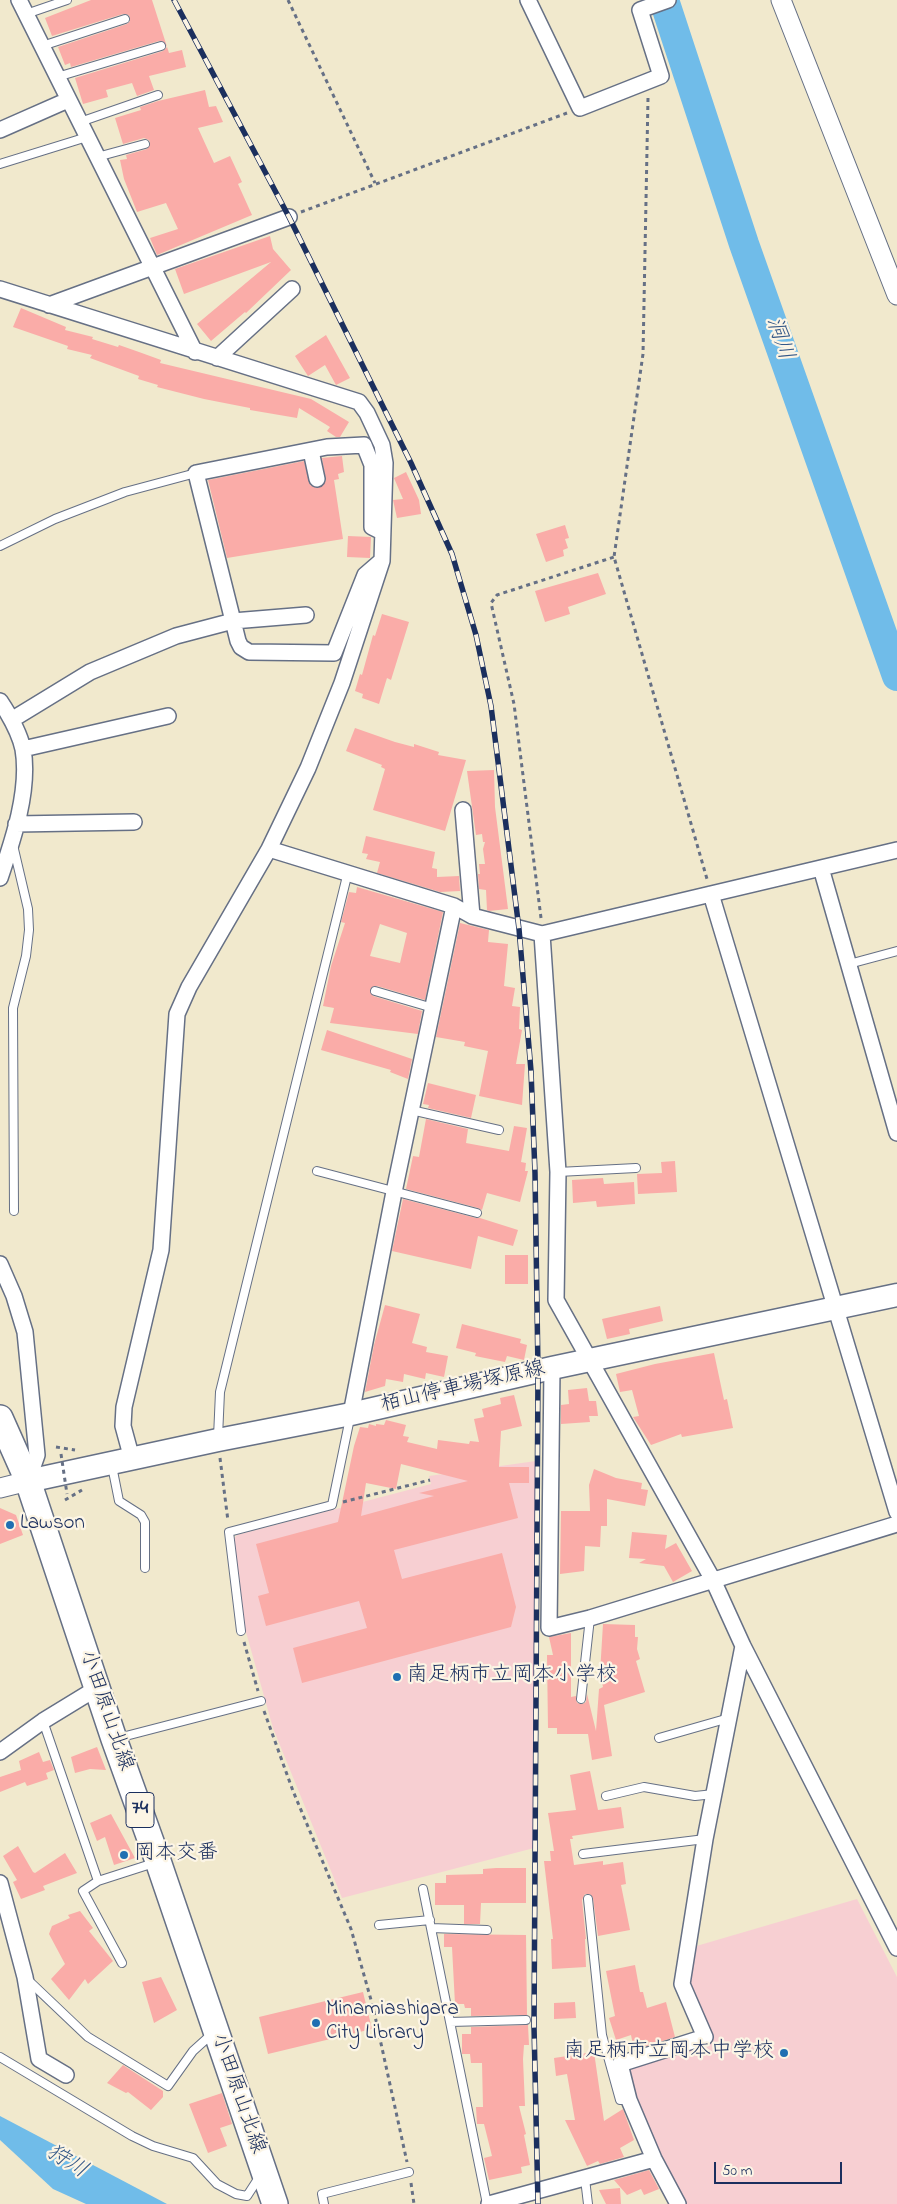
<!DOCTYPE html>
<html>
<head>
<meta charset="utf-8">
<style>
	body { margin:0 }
	#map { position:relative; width:897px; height:2204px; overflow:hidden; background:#f1e9cd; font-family:"Indie Flower",sans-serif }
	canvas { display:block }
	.scale { position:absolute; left:714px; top:2162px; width:128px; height:22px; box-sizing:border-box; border:2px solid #1b2f5e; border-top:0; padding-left:6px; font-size:15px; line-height:18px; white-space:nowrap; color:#1b2f5e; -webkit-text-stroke:4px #fcf5e5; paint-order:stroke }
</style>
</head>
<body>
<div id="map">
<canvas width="897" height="2204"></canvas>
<div class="scale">50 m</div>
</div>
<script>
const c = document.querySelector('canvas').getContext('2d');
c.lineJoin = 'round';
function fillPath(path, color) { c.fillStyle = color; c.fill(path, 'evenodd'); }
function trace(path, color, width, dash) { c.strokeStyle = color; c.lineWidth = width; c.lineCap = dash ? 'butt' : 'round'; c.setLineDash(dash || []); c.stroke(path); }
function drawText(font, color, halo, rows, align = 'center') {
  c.font = font + ' "Indie Flower","Klee One",sans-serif'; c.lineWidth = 4.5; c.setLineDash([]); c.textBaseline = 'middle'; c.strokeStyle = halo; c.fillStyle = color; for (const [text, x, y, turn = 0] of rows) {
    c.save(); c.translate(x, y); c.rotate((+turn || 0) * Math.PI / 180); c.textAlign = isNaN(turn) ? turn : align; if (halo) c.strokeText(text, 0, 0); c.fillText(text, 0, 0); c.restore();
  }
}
const built = new Path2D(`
	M536,1461l-2,387 -192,50 -69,-170 -29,-103 -11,-85 4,-5 194,-51 -2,-8z
	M857,1899l40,78v227h-216l-14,-24 -40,-105 5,-9 78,-25 -23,-61 6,-33z`);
const water = new Path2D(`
	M0,2116l167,88h-81l-33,-15 -53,-49z`);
const river = new Path2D(`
	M664,0l80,244 153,432`);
const building = new Path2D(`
	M91,0h61l17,53 13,-3 4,17 -37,9 5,14 -17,6 -5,-13 -26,7 2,7 -25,7 -8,-26 88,-27 4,-4 -3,-5 -5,-1 -88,26 -1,-4 -5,2 -7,-18 69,-23 3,-3 -1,-6 -6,-1 -71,22 -7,-18z
	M205,90l4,17 7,-1 7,16 -25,6 16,35 16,-7 12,26 -4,2 14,31 -95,40 -7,-17 28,-9 -12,-26 -29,9 -13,-33 -4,-19 7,-1 -1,-4 21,-6 3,-6 -1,-3 -5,-2 -21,6 -8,-26 26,-8 -1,-3 18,-6z
	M270,236l3,13 18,21 -45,43 -1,-1 -34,29 -14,-17 74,-62 -87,32 -9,-25z
	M21,308l45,19 -1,3 28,7 -1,2 26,8 1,-2 20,7 22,8 -1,3 151,36 38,23 -9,15h-4l-9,-6 3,-4 -31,-19 -2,10 -47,-8v-2l-46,-9 -47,-12 1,-2 -20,-6 1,-3 -49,-18 2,-3 -25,-6 1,-3 -55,-19z
	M326,335l24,43 -14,7 -11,-20 -17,11 -13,-20z
	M342,456l2,16 -6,2 1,5 -5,1 9,59 -116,19 -19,-78 96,-19 6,24 8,3 8,-7 -4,-23z
	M406,472l13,28 2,14 -24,4 -4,-18 10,-1 -9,-21z
	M565,525l4,13 -4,1 3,9 -5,2 1,6 -18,6 -10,-28z
	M348,536l23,1 -1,21 -23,-1z
	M598,573l8,21 -38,13 2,7 -25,8 -10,-31z
	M382,614l27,8 -18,58 -4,-2 -8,26 -17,-6 1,-4 -8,-3 5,-17 2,1 11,-40 2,1z
	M355,728l40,14 19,5v-3l25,8 -1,3 28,5 -21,71 -72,-21 12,-41 -4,-2 1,-2 -36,-14z
	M494,770l1,37 13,102 -19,2 -2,-1 -1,-20 -7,-1 -1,-15h2l-1,-10h6l-2,-15 2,-7h-2l-1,-8 -6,1 -9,-64z
	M366,836l69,16 -3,16 5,1v8l22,-1 1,15 -20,1 -63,-19 3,-11 -14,-3 2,-5 -6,-1z
	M357,887l86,25 -18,88 -48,-14 -5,1 -2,3 3,6 49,15 -4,23 -88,-11 4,-15 -11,-2 8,-40 14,-43 -4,-1 8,-30 7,1zM380,924l27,9 -7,30 -30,-7z
	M460,923l29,7 -1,12 20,2 -4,42 11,2 -3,18 8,1 -1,22 3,1 -6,34h9l-3,41 -43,-9 9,-45 -24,-5 1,-4 -29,-5z
	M327,1030l85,29 -4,20 -18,-7 1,-2 -70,-20z
	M428,1083l48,12 -5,23 -43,-10 1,-3 -6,-1z
	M426,1119l42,10 -2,14 43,8 5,-25 13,2 -6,34 5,1 -1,8h3l-8,31 -33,-9 -5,17 -4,-2 -72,-19 7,-33 6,1z
	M675,1161l2,31 -39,2 -1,-20 25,-1 -1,-11z
	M603,1178l1,6 30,-2 1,22 -38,3 -1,-6 -23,2 -1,-23z
	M403,1199l73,19h4l38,12 -5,16 -35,-10 -7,33 -79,-18z
	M505,1255h23v29h-23z
	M385,1305l35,9 -8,29 15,4 -1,5 22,4 -4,21 -18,-4 -1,6 -21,-5 -1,8 -17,-3 -1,7 -20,6 9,-47z
	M660,1306l3,15 -34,8 1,5 -23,5 -5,-20z
	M462,1324l59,15 -1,4 7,2 -3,15 -17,-4 -2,6 -30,-6 1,-3 -20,-5z
	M714,1353l10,47 3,-1 6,29 -51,9 -1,-3 -30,11 -18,-28 6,-1 -7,-26 -12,2 -4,-18 39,-10z
	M587,1388l2,13h7l2,15h-9l1,6 -29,2v-19l8,-1 -1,-14z
	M514,1395l8,31 -21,5 -2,36h30v16h-20l9,35 -124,32 8,29 100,-26 14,54 -5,20 -209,56 -9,-35 74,-20 -8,-27 -93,25 -8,-30 11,-3 -13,-49 82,-22 16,-76 6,-19 8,1 1,-4 7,2v-2l8,1 2,-5 20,5 -3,11 6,1 -2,5 30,7 1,-9 31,4 1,-3 9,1 -5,-23 10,-2 -2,-8 19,-5 -1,-6zM401,1464l67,17 -49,12 15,3 -73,20 5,-33 30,6z
	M594,1469l22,9 26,5 -1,6 7,1 -3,16 -38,-7v27h-6l-1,21 -15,-1 -1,25 -24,3 1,-63h29l-1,-26z
	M0,1508l16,7 7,20 -23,9z
	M632,1532l35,3 -2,14 11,-6 16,28 -19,11 -9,-16 -25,-3 7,-4 -17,-1z
	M603,1624l32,1v12h3l-1,12 3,10 -4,2 9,31 -41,13 8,51 -20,4 -4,-26h-31v-6h-9l-1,-73h6l-4,-18 22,-4v64l5,-1 1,7 6,1 3,-2 1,-8 9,37 3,-42 4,-2 -3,-14z
	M97,1747l9,23 -16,-1 -15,4 -4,-16z
	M39,1752l4,10 7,-2 4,10 -8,3 2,6 -21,7 -2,-4 -25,10v-15l21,-7 -2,-9z
	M590,1771l8,39 23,-3 3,21 -52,8 1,3h-3l4,26 29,-4v4l20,-3 3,22 -5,1 9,45 -32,6 -5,-38 -3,-4h-5l-3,6 4,39h-1l1,28 -34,2 -1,-30h2l-9,-78h7l-1,-10h4l-6,-38 28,-3 -6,-35z
	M111,1814l24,44 -21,7 -9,-28 -8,4 -7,-18z
	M18,1846l15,26 2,1 30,-20 12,20 -34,13 2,4 -24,9 -8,-17 4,-2 -14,-24z
	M496,1868h30v35h-45l-1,21h-16v-19h-29v-22h11v-8l37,-1v-5z
	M80,1911l13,17 -4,3 24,30 -25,23 -3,-5 -16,21 -18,-21 14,-15 -16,-30 3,-8 18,-8 -2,-3z
	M444,1934l82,1 1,80 -56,1v-8h-6l-1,-4h-9l-3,-57h-8z
	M635,1965l5,27h3l4,16 19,-6 9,35 -41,13 -3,-15 -15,5 -7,-22 6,-2 -9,-45z
	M161,1977l16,33 -23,13 -12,-41z
	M363,1992l9,37 -104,25 -9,-37z
	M575,2002l1,16 -22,1v-16z
	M528,2025l1,20h-5l-1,14 2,47h-6l7,28 -2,1 6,30 -9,2 1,6 -33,7 -5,-22 8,-2 -8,-32h-7l-1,-17h7l-1,-44h-11l-1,-9h-8v-20h9v-7z
	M594,2052l10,69 19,-12 11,31 -14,8 4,9 -24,7 -2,-3 -11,5 -22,-46h10l-8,-46 -11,2 -2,-18z
	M123,2065l40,26v6l-12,13 -23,-18 -2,1 -19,-10z
	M222,2093l10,31 -12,4 7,18 -19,7 -19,-49z
	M649,2170l10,19 -15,6 -3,-6 -14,6 -13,-15z
	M620,2188l1,16h-15l-7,-14z`);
const path = new Path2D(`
	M288,0l87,183
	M648,98l-5,256 -29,203 93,322
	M301,212l266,-99
	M541,918l-27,-214 -23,-101 6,-8 117,-38
	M56,1447l19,3
	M220,1458l8,63
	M65,1500l17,-10
	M343,1502l87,-22
	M244,1642l14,49
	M264,1711l29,80 58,138 22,78 34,155
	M411,2183l3,21`);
const service = new Path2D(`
	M26,14l41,-14
	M42,46l83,-27
	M57,77l104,-31
	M80,122l78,-27
	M97,157l48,-13
	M0,164l87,-27
	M0,546l55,-27 70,-27 71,-19
	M13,845l15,64 1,21 -3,26 -13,52 1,203
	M849,964l48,-13
	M375,991l58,17
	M411,1110l88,20
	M317,1171l160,42
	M558,1172l78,-4
	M218,1437l2,-45 128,-520
	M112,1466l7,35 22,14 4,7v46
	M241,1631l-12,-99 103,-27 18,-87
	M581,1699l9,-81
	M43,1721l55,160
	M118,1738l143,-37
	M659,1738l70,-20
	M606,1796l38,-9 51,9 19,-2
	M583,1854l122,-15
	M423,1889l64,315
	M588,1899l14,136 18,65h9
	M379,1925l51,-5
	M431,1928l56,2
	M122,1963l-39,-72 15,-10 56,-18
	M28,1980l60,57 80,49 25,-35 20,-18
	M450,2022l76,-2
	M0,2057l132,79 21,10 40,12 24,26 19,10 11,2 13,-20
	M585,2179l3,25
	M324,2204l-2,-10 87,-22`);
const minor = new Path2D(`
	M19,0l176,352
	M528,0l52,108 81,-32 -21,-66 28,-10
	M0,130l68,-30
	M0,289l359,113 8,11 15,32 3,18 -3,98 -40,122 -34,85 -39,81 -80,138 -12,27 -16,236 -37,157 -1,19 9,33
	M49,305l240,-88
	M217,358l75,-69
	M311,451l6,28
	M380,562l-15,13 -31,78 -85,-1 -8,-5 -3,-6 -42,-168 131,-26 37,-2 8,20v62l10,5
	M0,701c10,15 19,30 23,48 7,41 -10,91 -23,129
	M13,719l77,-47 86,-36 57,-15 73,-6
	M23,749l145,-33
	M463,810l9,106
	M16,824l118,-2
	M269,849l185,57 18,10 70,18 355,-84
	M821,868l76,265
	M711,894l186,618
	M542,934l16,238 -2,128 157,280 30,66 154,302
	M0,1264l14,32 11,36 12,123 -9,26
	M552,1368l-3,260 41,-10 307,-94
	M351,1414l43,-222 60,-286
	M0,1752l43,-31 54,-33
	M0,1883l25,94 14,82 27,16
	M489,2204l165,-45
	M678,2204l-24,-45 -25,-59 -9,-36 85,-27 -23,-53 23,-145 38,-193`);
const tertiary = new Path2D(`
	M781,0l116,295
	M0,1488l28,-7`);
const secondary = new Path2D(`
	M28,1481l190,-41 133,-26 201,-46 345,-73`);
const primary = new Path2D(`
	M0,1418l28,63 86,258 44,122 117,343`);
const rail = new Path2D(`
	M174,0l115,217 122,246 41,91 24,81 15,71 28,223 12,142 4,102 3,198 -4,655 4,178`);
const pathBridge = new Path2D(`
	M61,1454l6,40`);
const markers = [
	[10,1525,5,"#1f6fb2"],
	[397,1677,5,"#1f6fb2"],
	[124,1855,5,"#1f6fb2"],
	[316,2023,5,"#1f6fb2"],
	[784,2053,5,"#1f6fb2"]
];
const shields = [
	[140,1810,28]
];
const shieldNames = [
	["74",140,1810]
];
const streetNames = [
	["栢山停車場塚原線",463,1388,-13],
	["小田原山北線",105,1711,71],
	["小田原山北線",237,2094,71]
];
const poiNames = [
	["Lawson",20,1525],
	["南足柄市立岡本小学校",407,1677],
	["岡本交番",134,1855],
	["Minamiashigara",326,2011],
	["City Library",326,2035],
	["南足柄市立岡本中学校",774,2053,"right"]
];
const waterNames = [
	["洞川",778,339,71],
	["狩川",66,2163,32]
];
fillPath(built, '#f7cfd2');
fillPath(water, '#70bce9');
trace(river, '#70bce9', 30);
fillPath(building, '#faaca8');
trace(service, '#667085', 10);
trace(minor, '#667085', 18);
trace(tertiary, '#667085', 21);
trace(secondary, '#667085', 25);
trace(primary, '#667085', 28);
trace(path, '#667085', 3, [4, 4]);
trace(service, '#fff', 8);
trace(minor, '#fff', 15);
trace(tertiary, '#fff', 19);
trace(secondary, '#fff', 22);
trace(primary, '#fff', 25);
trace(rail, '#1b2f5e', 5.5);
trace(rail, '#fcf5e5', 4, [11]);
trace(pathBridge, '#667085', 3, [4, 4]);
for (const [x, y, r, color] of markers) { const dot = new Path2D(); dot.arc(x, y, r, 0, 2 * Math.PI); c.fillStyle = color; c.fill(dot); trace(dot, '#fcf5e5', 2); }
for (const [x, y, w] of shields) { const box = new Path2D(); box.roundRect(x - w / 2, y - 17.5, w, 35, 4); c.fillStyle = '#fcf5e5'; c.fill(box); trace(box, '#1b2f5e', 1); }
drawText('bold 20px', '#1b2f5e', null, shieldNames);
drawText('21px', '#1b2f5e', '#fcf5e5', streetNames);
drawText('21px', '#1b2f5e', '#fcf5e5', poiNames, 'left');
drawText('italic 22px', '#355988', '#fcf5e5', waterNames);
</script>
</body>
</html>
